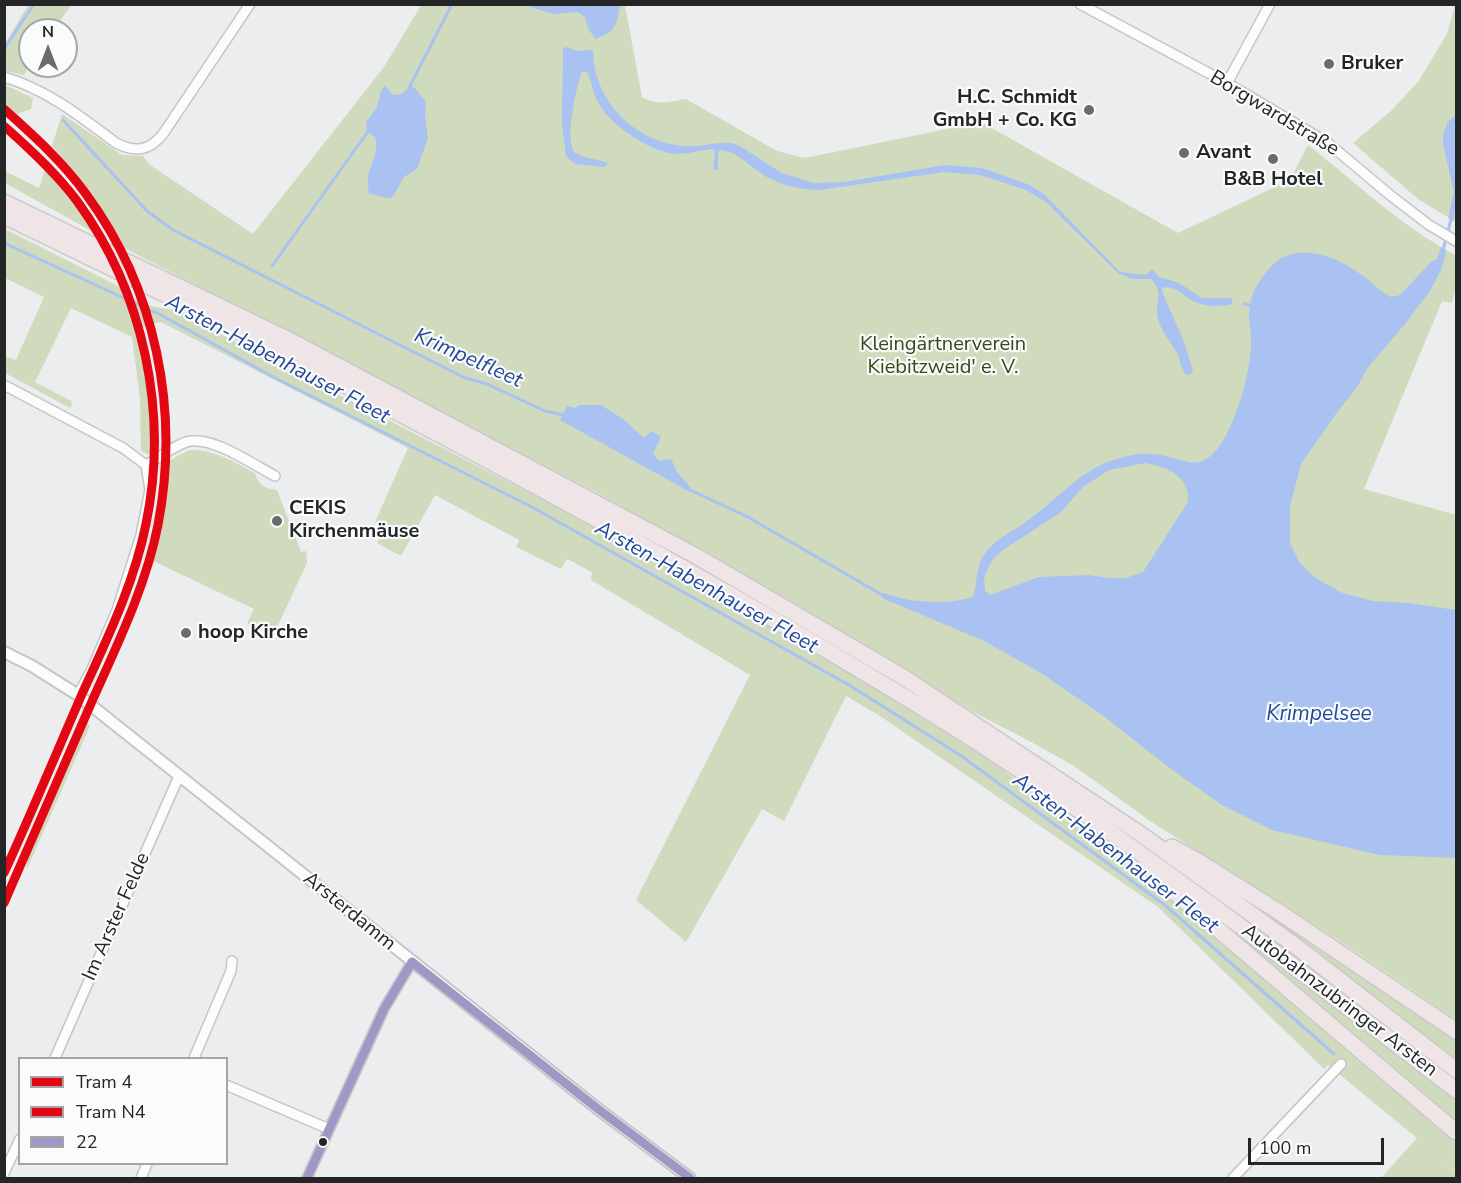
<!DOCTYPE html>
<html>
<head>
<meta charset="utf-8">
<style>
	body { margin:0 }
	#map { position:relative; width:1461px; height:1183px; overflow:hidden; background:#ecedee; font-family:"Nunito Sans",sans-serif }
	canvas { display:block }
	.frame { position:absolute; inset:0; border:6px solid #242526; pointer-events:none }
	.legend { position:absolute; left:18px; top:1057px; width:210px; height:108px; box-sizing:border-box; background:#f9fbfd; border:2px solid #a4a5a7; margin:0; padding:8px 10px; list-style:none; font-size:18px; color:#242526 }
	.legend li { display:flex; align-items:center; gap:12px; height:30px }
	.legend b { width:30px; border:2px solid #a4a5a7 }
	.north { position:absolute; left:18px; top:18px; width:60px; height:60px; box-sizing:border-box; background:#f9fbfd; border:2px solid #a4a5a7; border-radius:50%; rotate:0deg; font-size:16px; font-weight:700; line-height:24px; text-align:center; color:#242526 }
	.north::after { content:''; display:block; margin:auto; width:21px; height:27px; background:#6a6b6c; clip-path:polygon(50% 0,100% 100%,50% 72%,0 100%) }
	.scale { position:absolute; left:1248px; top:1138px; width:136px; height:27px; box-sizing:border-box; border:3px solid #242526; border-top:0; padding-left:8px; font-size:18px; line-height:21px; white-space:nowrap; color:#242526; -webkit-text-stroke:4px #f9fbfd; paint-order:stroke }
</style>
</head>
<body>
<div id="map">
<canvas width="1461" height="1183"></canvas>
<div class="frame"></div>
<ul class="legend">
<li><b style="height:8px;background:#e30613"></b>Tram 4</li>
<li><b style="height:8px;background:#e30613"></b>Tram N4</li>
<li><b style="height:8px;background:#a097c5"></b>22</li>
</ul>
<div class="north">N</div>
<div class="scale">100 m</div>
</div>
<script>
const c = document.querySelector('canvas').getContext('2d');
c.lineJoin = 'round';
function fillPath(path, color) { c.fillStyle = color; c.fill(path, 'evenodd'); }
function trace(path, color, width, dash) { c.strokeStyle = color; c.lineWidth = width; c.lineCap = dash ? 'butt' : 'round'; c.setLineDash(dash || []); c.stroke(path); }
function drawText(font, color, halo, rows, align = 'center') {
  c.font = font + ' "Nunito Sans",sans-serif'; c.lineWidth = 4.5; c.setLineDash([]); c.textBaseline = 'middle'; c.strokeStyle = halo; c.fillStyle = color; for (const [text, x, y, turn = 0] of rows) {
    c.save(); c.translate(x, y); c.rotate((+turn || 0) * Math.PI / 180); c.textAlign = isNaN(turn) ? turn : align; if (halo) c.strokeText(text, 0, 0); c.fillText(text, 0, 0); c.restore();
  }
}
const green = new Path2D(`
	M422,4l203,1 17,92c15,9 28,5 44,2l91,52 28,7 176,-36 197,111 112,-53 18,-35c50,39 92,81 148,110v31l-4,17 -10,-2 -78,188 92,26v505l-115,-78 -191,-121 -76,-55 -41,-23 -58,-30 -154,-94 -223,-126 -472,-244c-21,-37 -44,-72 -74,-103l10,-32 60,41 21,1 7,9 103,69 131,-167z
	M28,5h43l-17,25h-24v35l-6,10 -19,-4v-27z
	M1455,5h1v217l-38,-23 -65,-56 38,-32 27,-29 29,-48z
	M5,85l28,13 -2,11 -14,5 -12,-10z
	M48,160l45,57 13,22 -101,-56v-12l34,17z
	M5,229l123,62c9,15 29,16 46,19l440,226 241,140 133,83 118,87 239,200 111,95v30l-12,-8 12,9v6h-75l36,-40 -89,-73 -4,4 -166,-162 -278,-191 -34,-20 -62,125 -22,-12 -76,133 -50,-42 114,-225 -159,-95 1,-8 -25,-13 -6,10 -45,-22 3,-7 -84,-45 -34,61 -24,-13 8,-16 -10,-5 33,-74 -247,-126 -19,5c10,42 15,82 15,125l-8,3 -8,-4 -1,-52 -8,-62 -61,-29 -36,74 36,19 1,4 -2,3 -65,-35 -1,-17 12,4 28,-63 -39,-19z
	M189,450c25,-1 45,12 66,23 4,13 9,15 22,17l24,62 5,-1 1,12 -34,73 -26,-12 7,-15 -103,-49 11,-39 7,-60z
	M71,710l6,5 -61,139 -8,5z
	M87,723l3,3 -63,143v-10z
	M1254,900l202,136v27l-205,-158z
	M1228,923l228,175v25l-230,-197z`);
const water = new Path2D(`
	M524,5l96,-1v1c-3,18 -4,28 -25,34l-7,-11 -3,-11 -7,-5 -25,2z
	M568,47l8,4 17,-1c0,50 41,92 91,96 16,2 31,-5 47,-3l7,2 44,28 32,10 30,-1 101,-17 37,3 48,17 15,10 75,77 26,3 6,-6 7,8 20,6 23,15h29l2,6c-12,3 -29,3 -40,-3 -10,-5 -19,-17 -31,-13l1,6 20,45 10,31 -3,5h-4c-6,-7 -5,-15 -9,-22 -7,-12 -15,-20 -19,-34 -4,-17 7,-25 -7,-40h-19l-14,-6 -72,-71 -20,-12 -46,-15 -36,-3 -124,18c-17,0 -36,-4 -51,-12 -17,-8 -28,-26 -49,-28l-2,3v17l-5,-1 2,-18 -2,-2c-12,1 -25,5 -37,5 -24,-1 -66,-29 -77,-50 -6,-10 -7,-20 -11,-31l-6,-2c-5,14 -19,72 -6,82 8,6 23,6 32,10l-3,4 -30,-3 -9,-8 -4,-32 1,-76z
	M385,86l8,9 9,-1 8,-8 5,2 11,14 -1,14 3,22 -11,31 -13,8c-13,21 -6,26 -35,16 -1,-7 -2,-15 0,-21 4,-13 10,-21 6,-35l-8,-5 -1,-10 11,-15 4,-16z
	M1456,114v93l-3,14 -5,-3 6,-26 -11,-48v-10l5,-12z
	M1441,247l5,3 -4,18 -12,23 -25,33 -36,42 -12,21 -22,28 -34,49 -11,42v37l10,20 14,14 28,16 31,8 35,2 48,7v248l-76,-3 -108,-25 -50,-25 -51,-36 -69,-54 -61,-42 -57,-32 -102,-43 2,-5c27,10 62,12 89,4 5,-13 2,-27 9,-39 10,-18 30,-26 45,-37 24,-17 43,-39 68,-53 12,-7 30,-12 43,-14 10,-1 23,0 32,3 21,5 30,13 48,-9 18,-24 32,-73 33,-103 1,-13 -4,-28 -1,-40 3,-18 18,-39 33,-48 8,-4 18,-5 26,-4 23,2 39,12 57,25 9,7 15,14 25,19l9,-2 32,-34 5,-2zM1145,463c14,2 35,9 41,24 2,4 2,11 2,15l-45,70 -17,6h-15l-23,-3 -49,2 -49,18 -5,-4 -1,-14 8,-17 11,-10 58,-38 22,-25 26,-17z
	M579,405h22l22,14 21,19 8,-7 9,6 -8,17 7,7 11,-2 6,13 14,16 -1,4 -130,-72 7,-14 8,2z`);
const stream = new Path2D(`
	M4,49l30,-45
	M409,88l43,-84
	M63,120l84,91 26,19 292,148 22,6 58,27 18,4
	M4,243l157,72 118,65 251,126 319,179 111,70 206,151 168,148
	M1443,250l9,-34
	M272,266l97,-136
	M1244,304l6,1
	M688,489l58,27 138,80`);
const minor = new Path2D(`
	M1080,4l147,79 101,60 62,52 39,30 27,16
	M4,77c44,13 77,40 112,66 20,10 33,8 47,-9l87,-130
	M1227,83l43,-79
	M4,385l119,63 23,17 4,25 -9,45 -24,75 -25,59 -14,26
	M146,465c13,-7 26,-18 40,-23 24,-8 68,23 89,34
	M55,1058l124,-282
	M194,1058l37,-87 1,-10
	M226,1085l103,44
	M4,1173l16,-34
	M141,1178l6,-14
	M307,1178l77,-169 28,-47
	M1233,1178l108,-114`);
const tertiary = new Path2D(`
	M4,652l28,14 46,29 520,414 92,69`);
const trunk = new Path2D(`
	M4,202l289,140 403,214 207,121 239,158 151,109 163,126
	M4,216c237,114 470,232 697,362 87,49 173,99 257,152 173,110 335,235 498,360
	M1172,847l26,14 81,51 177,119
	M1147,865l10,12 23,20 276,235`);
const bus1 = new Path2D(`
	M412,962l186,147 92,69
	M307,1178l77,-169 28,-47`);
const tram1 = new Path2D(`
	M4,109c30,27 59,53 82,85 70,95 94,216 72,331 -12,61 -40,118 -65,174 -29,68 -59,136 -89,204`);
const tram2 = new Path2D(`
	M4,126c26,23 52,47 73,75 67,92 92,212 69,323 -12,60 -39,115 -64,170 -26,60 -51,120 -78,179`);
const markers = [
	[1329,64,6,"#6a6b6c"],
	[1089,110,6,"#6a6b6c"],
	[1184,153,6,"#6a6b6c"],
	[1273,159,6,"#6a6b6c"],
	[277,521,6,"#6a6b6c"],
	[186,633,6,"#6a6b6c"],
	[323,1142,5,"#242526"]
];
const poiNames = [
	["Bruker",1341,64],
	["H.C. Schmidt",1077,98,"right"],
	["GmbH + Co. KG",1077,121,"right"],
	["Avant",1196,153],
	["B&B Hotel",1273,180,"center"],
	["CEKIS",289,509],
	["Kirchenmäuse",289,532],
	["hoop Kirche",198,633]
];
const streetNames = [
	["Borgwardstraße",1274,114,31],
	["Arsterdamm",349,912,39],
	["Im Arster Felde",117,917,-66],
	["Autobahnzubringer Arsten",1339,1001,37]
];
const parkNames = [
	["Kleingärtnerverein",943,345],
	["Kiebitzweid' e. V.",943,368]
];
const waterNames = [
	["Krimpelfleet",468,359,24],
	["Arsten-Habenhauser Fleet",277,360,28],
	["Arsten-Habenhauser Fleet",706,588,29],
	["Krimpelsee",1319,715],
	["Arsten-Habenhauser Fleet",1115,854,37]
];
fillPath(green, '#cfdbbc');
fillPath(water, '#aac2f1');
trace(stream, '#aac2f1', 3);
trace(minor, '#c4c5c6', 12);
trace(tertiary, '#c4c5c6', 14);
trace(trunk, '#c8c9c9', 18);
trace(minor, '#fcfcfc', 9);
trace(tertiary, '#fcfcfc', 10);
trace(trunk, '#efe4e6', 15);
trace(bus1, '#a097c5', 9);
trace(tram1, '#e30613', 9);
trace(tram2, '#e30613', 9);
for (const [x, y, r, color] of markers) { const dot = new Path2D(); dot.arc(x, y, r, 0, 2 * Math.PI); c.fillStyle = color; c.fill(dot); trace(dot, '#f9fbfd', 2); }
drawText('bold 20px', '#242526', '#f9fbfd', poiNames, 'left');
drawText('20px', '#242526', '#f9fbfd', streetNames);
drawText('20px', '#374812', '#f9fbfd', parkNames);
drawText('italic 21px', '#254896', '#f9fbfd', waterNames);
</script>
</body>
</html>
